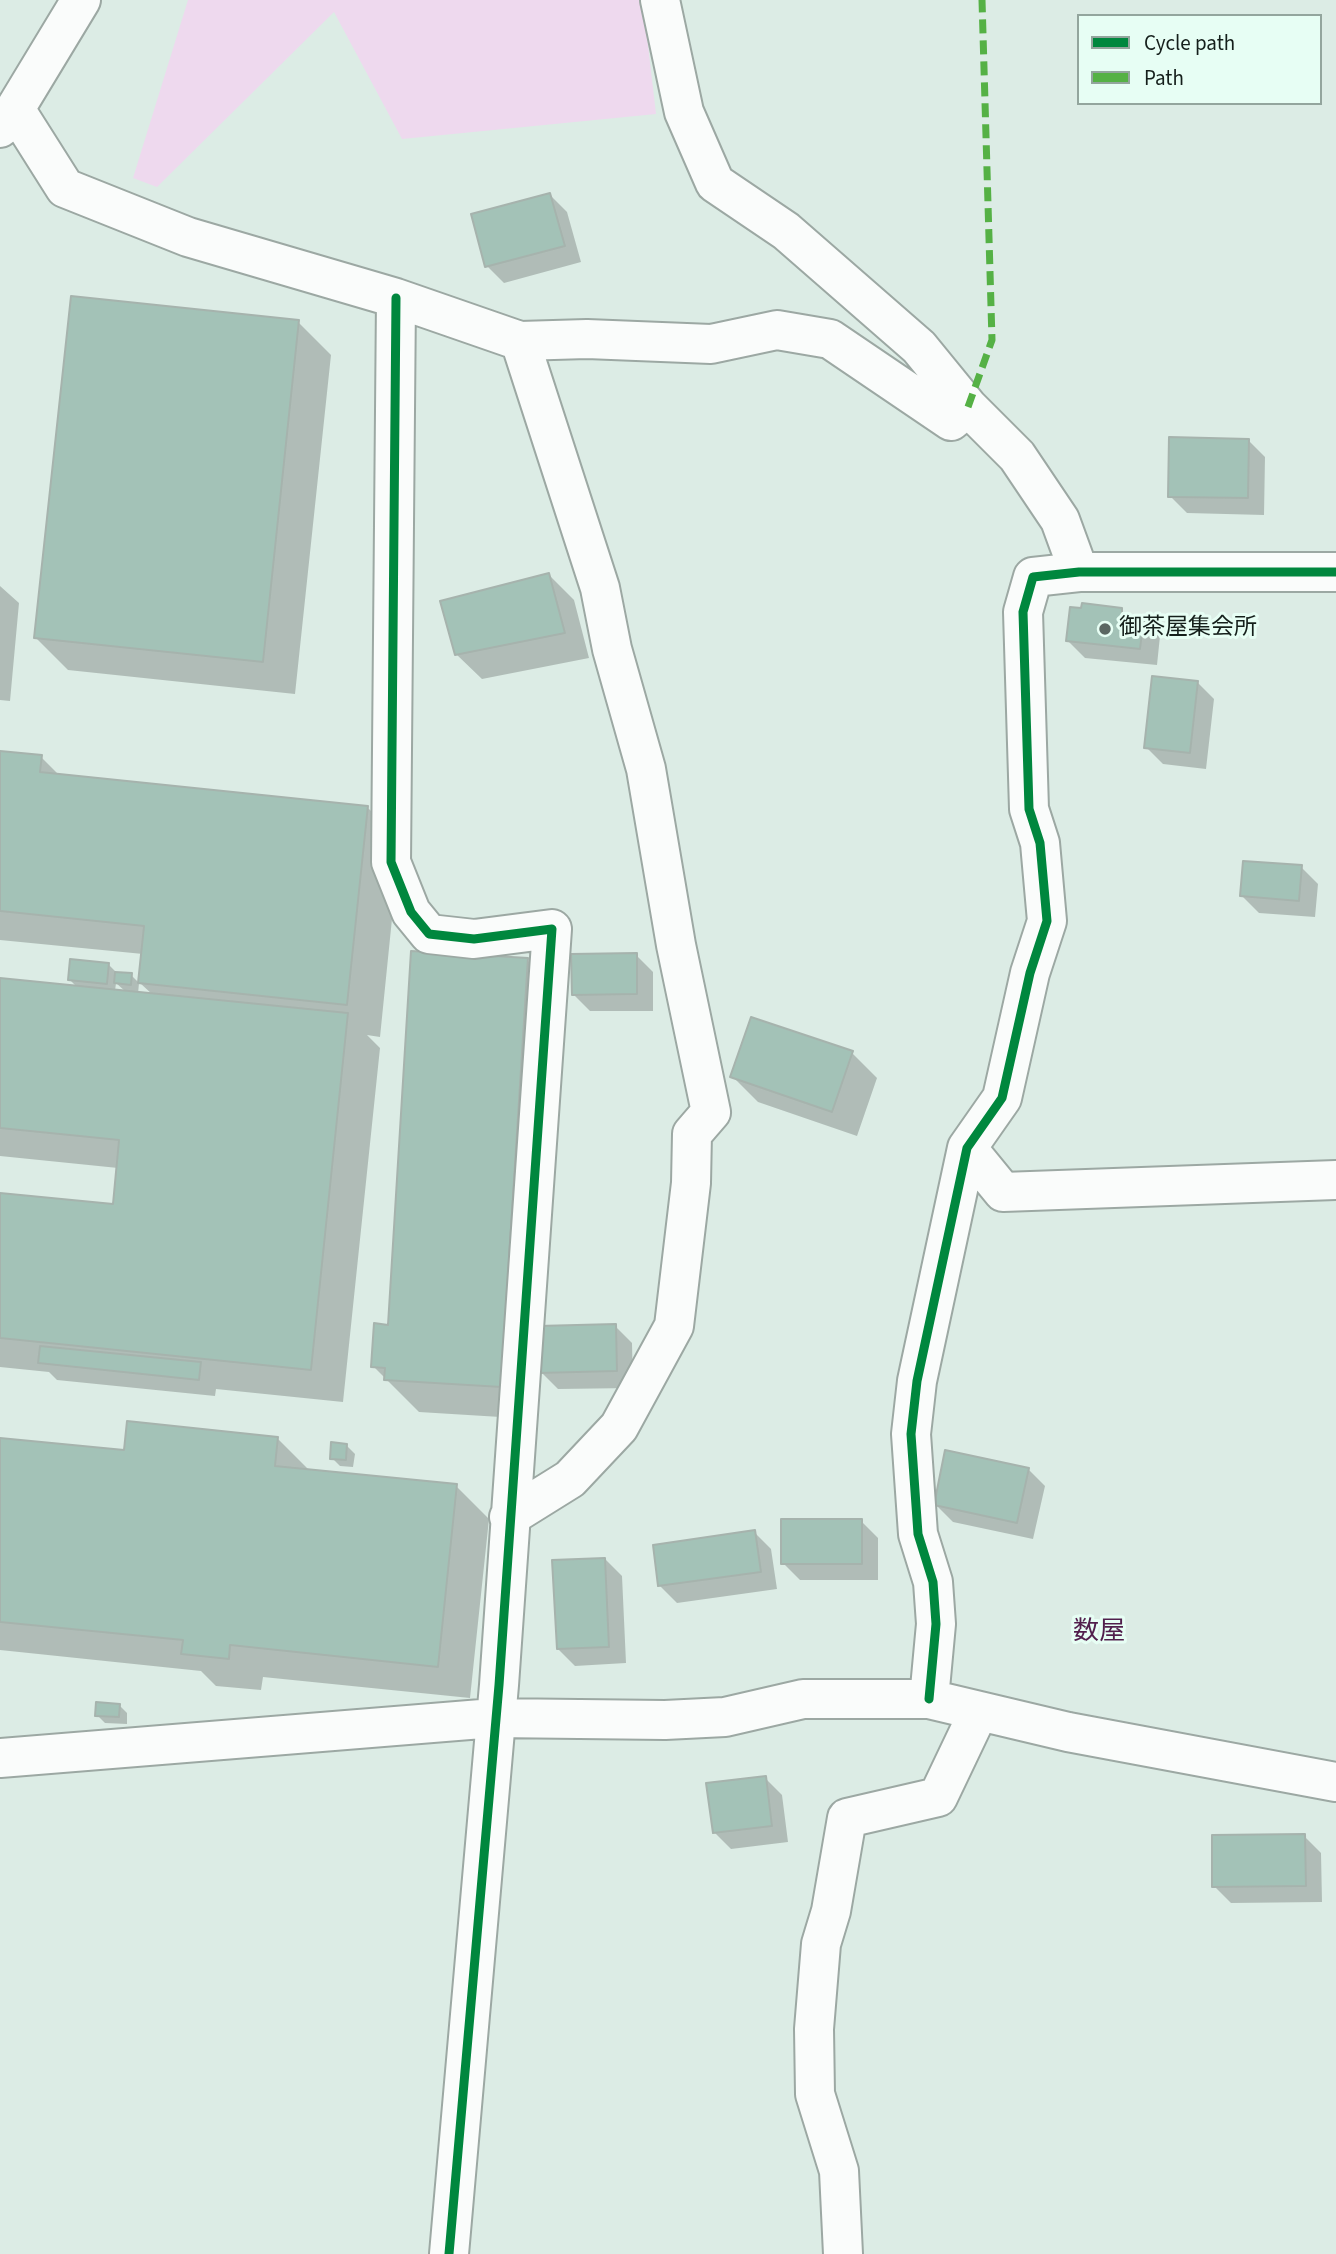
<!DOCTYPE html>
<html>
<head>
<meta charset="utf-8">
<style>
	body { margin:0 }
	#map { position:relative; width:1336px; height:2254px; overflow:hidden; background:#dcece5; font-family:"Source Sans 3",sans-serif }
	canvas { display:block }
	.legend { position:absolute; left:1077px; top:14px; width:245px; height:91px; box-sizing:border-box; background:#e7fef4; border:2px solid #93a59d; margin:0; padding:9px 12px; list-style:none; font-size:21px; color:#151f1b }
	.legend li { display:flex; align-items:center; gap:14px; height:35px }
	.legend b { width:35px; border:2px solid #93a59d }
</style>
</head>
<body>
<div id="map">
<canvas width="1336" height="2254"></canvas>
<ul class="legend">
<li><b style="height:9px;background:#00873e"></b>Cycle path</li>
<li><b style="height:9px;background:#55b145"></b>Path</li>
</ul>
</div>
<script>
const c = document.querySelector('canvas').getContext('2d');
c.lineJoin = 'round';
function fillPath(path, color) { c.fillStyle = color; c.fill(path, 'evenodd'); }
function trace(path, color, width, dash) { c.strokeStyle = color; c.lineWidth = width; c.lineCap = dash ? 'butt' : 'round'; c.setLineDash(dash || []); c.stroke(path); }
function drawText(font, color, halo, rows, align = 'center') {
  c.font = font + ' "Source Sans 3","Noto Sans JP",sans-serif'; c.lineWidth = 6; c.setLineDash([]); c.textBaseline = 'middle'; c.strokeStyle = halo; c.fillStyle = color; for (const [text, x, y, turn = 0] of rows) {
    c.save(); c.translate(x, y); c.rotate((+turn || 0) * Math.PI / 180); c.textAlign = isNaN(turn) ? turn : align; if (halo) c.strokeText(text, 0, 0); c.fillText(text, 0, 0); c.restore();
  }
}
const green = new Path2D(`
	M188,0h451l5,11 12,103 -254,25 -68,-127 -177,175 -24,-9z`);
const shadow = new Path2D(`
	M550,195l17,17 14,50 -77,21 -17,-17z
	M298,322l33,33 -36,339 -227,-24 -32,-32z
	M1248,440l17,17 -1,58 -77,-2 -17,-17z
	M549,575l25,25 15,58 -107,21 -26,-25z
	M0,586l19,17 -9,98 -10,-1z
	M1121,610l8,7 14,2 17,17 -3,29 -72,-7 -17,-17z
	M1197,682l17,17 -8,70 -43,-5 -17,-17z
	M0,753l41,4 19,19 307,31 33,33 -20,197 -13,-2 13,13 -37,354 -127,-13 -1,7 -158,-16 -8,-8 -49,-5v-172l115,11 3,-38 -118,-12v-176l78,8 -9,-9 40,-14 9,9 13,1 8,8 -1,11 15,1 -13,-12 3,-29 -143,-14zM116,983l10,9 -11,-1z
	M1301,867l17,17 -3,33 -56,-4 -17,-17z
	M636,955l17,17v39h-63l-17,-17z
	M527,960l33,32 -21,336 76,-2 17,17 1,45 -75,1 -17,-17v-31l-8,78 -114,-7 -46,-46z
	M852,1053l25,25 -20,58 -99,-34 -26,-26z
	M277,1438l33,33 146,15 33,33 -19,179 -207,-21 -2,13 -45,-4 -15,-15 -201,-21v-211l125,13z
	M347,1446l8,8 -2,13 -13,-1 -8,-8z
	M1028,1469l17,17 -12,53 -80,-17 -17,-17z
	M861,1521l17,17v42h-78l-17,-17z
	M754,1532l17,17 6,40 -100,14 -17,-17z
	M605,1559l17,17 4,87 -51,3 -17,-17z
	M119,1705l8,8v11l-22,-1 -8,-8z
	M765,1778l17,17 6,47 -57,7 -17,-17z
	M1304,1836l17,17 1,49 -91,1 -17,-17z`);
const building = new Path2D(`
	M550,193l15,53 -80,21 -14,-53z
	M71,296l228,24 -36,342 -229,-24z
	M1169,437l80,2 -1,59 -80,-1z
	M549,573l16,60 -110,22 -15,-54z
	M1082,603l40,5v7l22,2 -4,32 -74,-8 4,-34 11,1z
	M1152,676l46,5 -8,72 -46,-5z
	M0,751l42,4 -2,17 328,34 -21,199 -209,-22 6,-57 -144,-15z
	M1243,861l59,4 -3,36 -59,-5z
	M411,951l117,7 -27,429 -117,-7 1,-12 -14,-1 3,-44 14,2z
	M637,953v41l-65,1 -1,-41z
	M70,959l39,4 -2,21 -39,-4z
	M115,972l17,1 -1,12 -17,-2z
	M0,978l348,35 -37,357 -311,-32v-145l113,11 6,-64 -119,-12z
	M751,1017l102,34 -21,61 -102,-35z
	M616,1324l1,47 -78,2 -1,-47z
	M40,1346l161,16 -2,18 -161,-17z
	M127,1421l151,16 -3,29 182,18 -19,183 -208,-22 -1,14 -48,-5 2,-14 -183,-18v-184l124,12z
	M331,1442l16,2 -1,16 -16,-1z
	M945,1450l84,18 -12,55 -83,-18z
	M781,1519h81v45h-81z
	M755,1530l6,42 -103,14 -5,-41z
	M605,1558l4,89 -52,2 -5,-89z
	M96,1702l24,2 -1,13 -24,-1z
	M766,1776l6,50 -59,7 -7,-50z
	M1305,1834l1,52 -94,1v-52z`);
const minor = new Path2D(`
	M660,0l24,112 31,71 71,48 133,116 49,60 49,49 43,64 19,52
	M15,109l50,79 123,49 208,61 124,43 67,-2 124,5 66,-14 53,9 121,82 17,-14
	M0,128l15,-19 66,-109
	M396,298l-5,564 20,50 18,22 45,5 78,-10 -53,756 -50,569
	M967,1148l36,44 333,-12
	M509,1517l61,-38 49,-52 55,-101 17,-143 1,-49 19,-22 -35,-167 -30,-176 -34,-120 -12,-61 -80,-247
	M929,1699l7,-75 -3,-42 -15,-48 -7,-100 6,-53 50,-233 35,-50 28,-125 17,-52 -7,-78 -11,-34 -6,-197 10,-35 46,-5h257
	M0,1758l494,-40 171,2 60,-3 78,-18h126l139,33 268,50
	M843,2254l-4,-83 -24,-77 -1,-65 7,-85 10,-33 16,-93 91,-21 41,-86`);
const quiet = new Path2D(`
	M968,407l24,-67 -10,-340`);
const cycleway = new Path2D(`
	M396,298l-5,564 20,50 18,22 45,5 78,-10 -53,756 -50,569
	M929,1699l7,-75 -3,-42 -15,-48 -7,-100 6,-53 50,-233 35,-50 28,-125 17,-52 -7,-78 -11,-34 -6,-197 10,-35 46,-5h257`);
const markers = [
	[1105,629,7,"#5b6762"]
];
const poiNames = [
	["御茶屋集会所",1119,629]
];
const quarterNames = [
	["数屋",1099,1633]
];
fillPath(green, '#eed9ee');
fillPath(shadow, '#0003');
fillPath(building, '#a3c2b7');
trace(building, '#a6b3ad', 2);
trace(minor, '#9ca8a3', 42);
trace(minor, '#fafcfb', 38);
trace(quiet, '#55b145', 7, [14, 7]);
trace(cycleway, '#00873e', 9);
for (const [x, y, r, color] of markers) { const dot = new Path2D(); dot.arc(x, y, r, 0, 2 * Math.PI); c.fillStyle = color; c.fill(dot); trace(dot, '#e7fef4', 2.5); }
drawText('23px', '#151f1b', '#e7fef4', poiNames, 'left');
drawText('26px', '#511e4c', '#e7fef4', quarterNames);
</script>
</body>
</html>
